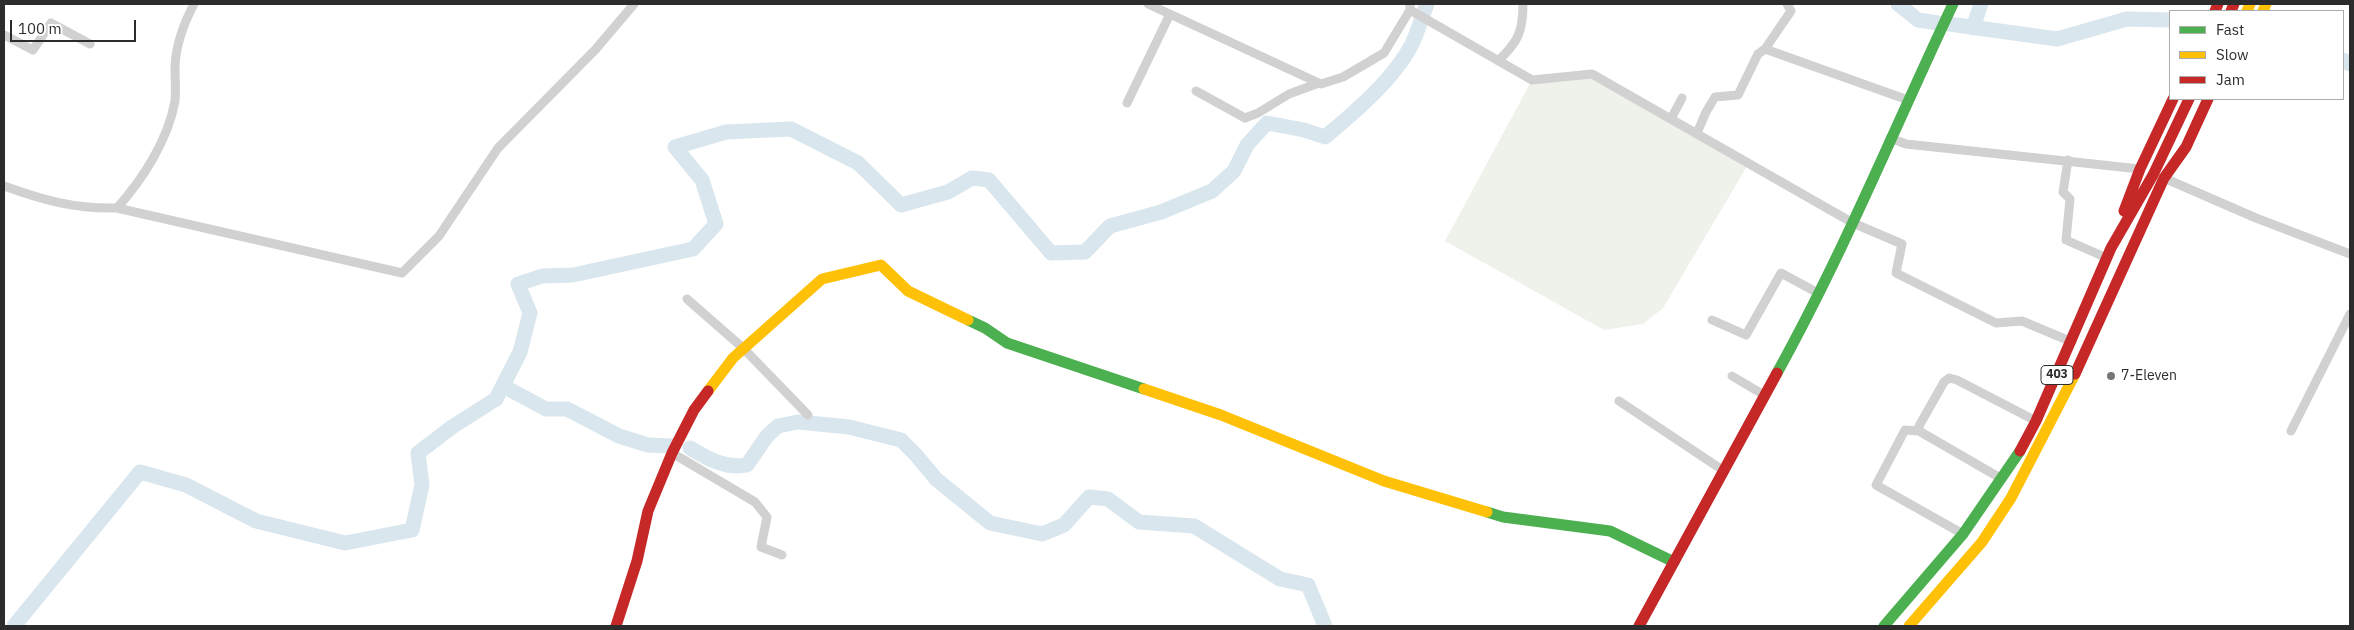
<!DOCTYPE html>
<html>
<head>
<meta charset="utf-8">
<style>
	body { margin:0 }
	#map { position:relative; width:2354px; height:630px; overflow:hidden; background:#fff; font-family:"IBM Plex Sans",sans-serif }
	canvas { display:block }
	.frame { position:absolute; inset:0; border:5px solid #2c2c2c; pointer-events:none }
	.legend { position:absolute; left:2169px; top:10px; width:175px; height:90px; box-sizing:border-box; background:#fff; border:1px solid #ababab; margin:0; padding:6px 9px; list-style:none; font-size:15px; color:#2c2c2c }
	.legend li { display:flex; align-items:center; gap:10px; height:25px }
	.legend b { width:25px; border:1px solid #ababab }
	.scale { position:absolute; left:10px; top:20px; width:126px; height:22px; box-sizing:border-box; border:2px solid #2c2c2c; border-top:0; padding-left:6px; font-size:15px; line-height:18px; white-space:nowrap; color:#2c2c2c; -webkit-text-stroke:4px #fff; paint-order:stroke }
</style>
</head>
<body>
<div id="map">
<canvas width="2354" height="630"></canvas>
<div class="frame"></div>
<ul class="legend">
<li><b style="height:6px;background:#4caf50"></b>Fast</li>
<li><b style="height:6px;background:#ffc107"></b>Slow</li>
<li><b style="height:6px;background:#c62828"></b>Jam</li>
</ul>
<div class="scale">100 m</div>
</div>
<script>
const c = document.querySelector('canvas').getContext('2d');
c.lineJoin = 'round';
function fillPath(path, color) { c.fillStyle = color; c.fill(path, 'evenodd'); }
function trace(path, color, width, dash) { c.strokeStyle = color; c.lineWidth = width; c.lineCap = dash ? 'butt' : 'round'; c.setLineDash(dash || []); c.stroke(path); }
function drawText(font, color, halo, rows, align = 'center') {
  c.font = font + ' "IBM Plex Sans",sans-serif'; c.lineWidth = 5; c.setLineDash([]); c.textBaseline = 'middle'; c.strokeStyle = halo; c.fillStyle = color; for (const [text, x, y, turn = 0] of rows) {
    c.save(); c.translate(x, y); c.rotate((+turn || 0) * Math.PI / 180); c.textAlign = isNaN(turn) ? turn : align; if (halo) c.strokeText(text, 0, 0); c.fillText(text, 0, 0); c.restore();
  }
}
const green = new Path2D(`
	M1592,74l157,89 -86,145 -20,16 -39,6 -159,-89 87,-161z`);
const river = new Path2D(`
	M1898,4l20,16 20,3
	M1949,24l108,15 70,-20 43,1
	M1973,28l8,-24
	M2343,60l7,4
	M503,386l43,23h21l52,27 29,9 25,1
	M690,448c18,11 36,21 57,17l20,-29 11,-10 20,-4 51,5 52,13 15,15 20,24 54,44 52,11 22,-9 25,-28 19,2 31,23 55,4 86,53 28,6 17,41
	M14,626l126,-154 46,13 70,36 89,22 67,-13 10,-45 -4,-32 34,-26 44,-28 24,-47 10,-39 -12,-29 24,-8 31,-1 120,-26 23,-25 -14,-44 -27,-33 51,-15 65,-3 67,34 43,42 47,-13 24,-14 17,2 62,73 34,-1 25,-26 51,-14 51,-21 22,-20 13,-26 20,-22 37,7 21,7c30,-25 69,-58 87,-93 6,-13 10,-27 15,-40`);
const street = new Path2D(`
	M1148,4l173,80 22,-7 41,-24 26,-43
	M1410,4v6l122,70 60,-6 261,149 49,21 -6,29 100,50 26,-2 50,21
	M4,35l29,15 18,-27 39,21
	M1765,49l26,-38 -4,-7
	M1498,61c20,-19 25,-29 25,-57
	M1196,91l49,27 13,-5 31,-19 30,-11
	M1127,103l43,-89
	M1671,119l11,-21
	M1697,133l9,-21 9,-15 23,-2 20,-41 7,-5 143,51
	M1890,138l16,6 234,25
	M2068,160l-5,32 7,7 -4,41 41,18
	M2164,178l92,40 94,36
	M4,186c39,14 70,23 113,22 26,-29 51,-68 58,-107 1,-12 0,-24 0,-35 1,-22 9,-43 19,-62
	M117,208l285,65 37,-37 59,-88 97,-98 39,-46
	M687,299l56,49 65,67
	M1712,320l34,15 35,-62 37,20
	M1732,376l32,19
	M1619,401l105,70
	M1919,431l-14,-1 -29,55 87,49
	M2291,431l59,-117
	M672,453l83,49 12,15 -6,30 21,8
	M2002,479l-83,-48v-5l25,-44 5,-4 8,2 79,41`);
const fast = new Path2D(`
	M968,320l17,8 22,15 137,46
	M1777,373c66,-119 118,-246 176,-369
	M1487,512l16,5 107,14 64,31
	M1884,626l79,-92 57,-83`);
const slow = new Path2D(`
	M2247,11l3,-7
	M2263,11l3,-7
	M1144,389l77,26 163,66 103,31
	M708,391l25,-33 89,-79 59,-14 27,26 60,29
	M1909,626l73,-84 29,-44 64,-124`);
const jam = new Path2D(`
	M2215,11l3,-7
	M2231,11l3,-7
	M2124,211l16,-42 33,-70
	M2075,374l89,-196 22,-31 22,-48
	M2020,451l16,-30 75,-173 42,-73 36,-76
	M616,626l21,-65 11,-50 24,-58 22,-43 14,-19
	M1639,626l138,-253`);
const markers = [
	[2111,376,5,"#767676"]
];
const shields = [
	[2057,375,32]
];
const shieldNames = [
	["403",2057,375]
];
const poiNames = [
	["7-Eleven",2121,376]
];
fillPath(green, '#eff2eb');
trace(river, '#d9e6ed', 15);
trace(street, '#d1d1d1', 9);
trace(fast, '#4caf50', 11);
trace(slow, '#ffc107', 11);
trace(jam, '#c62828', 11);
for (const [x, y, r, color] of markers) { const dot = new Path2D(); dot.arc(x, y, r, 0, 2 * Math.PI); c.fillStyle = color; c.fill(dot); trace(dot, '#fff', 2); }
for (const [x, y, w] of shields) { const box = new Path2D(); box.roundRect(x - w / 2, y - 9.5, w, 19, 4); c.fillStyle = '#fff'; c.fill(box); trace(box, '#2c2c2c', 1); }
drawText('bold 12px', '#2c2c2c', null, shieldNames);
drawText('14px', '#2c2c2c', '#fff', poiNames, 'left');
</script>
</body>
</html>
